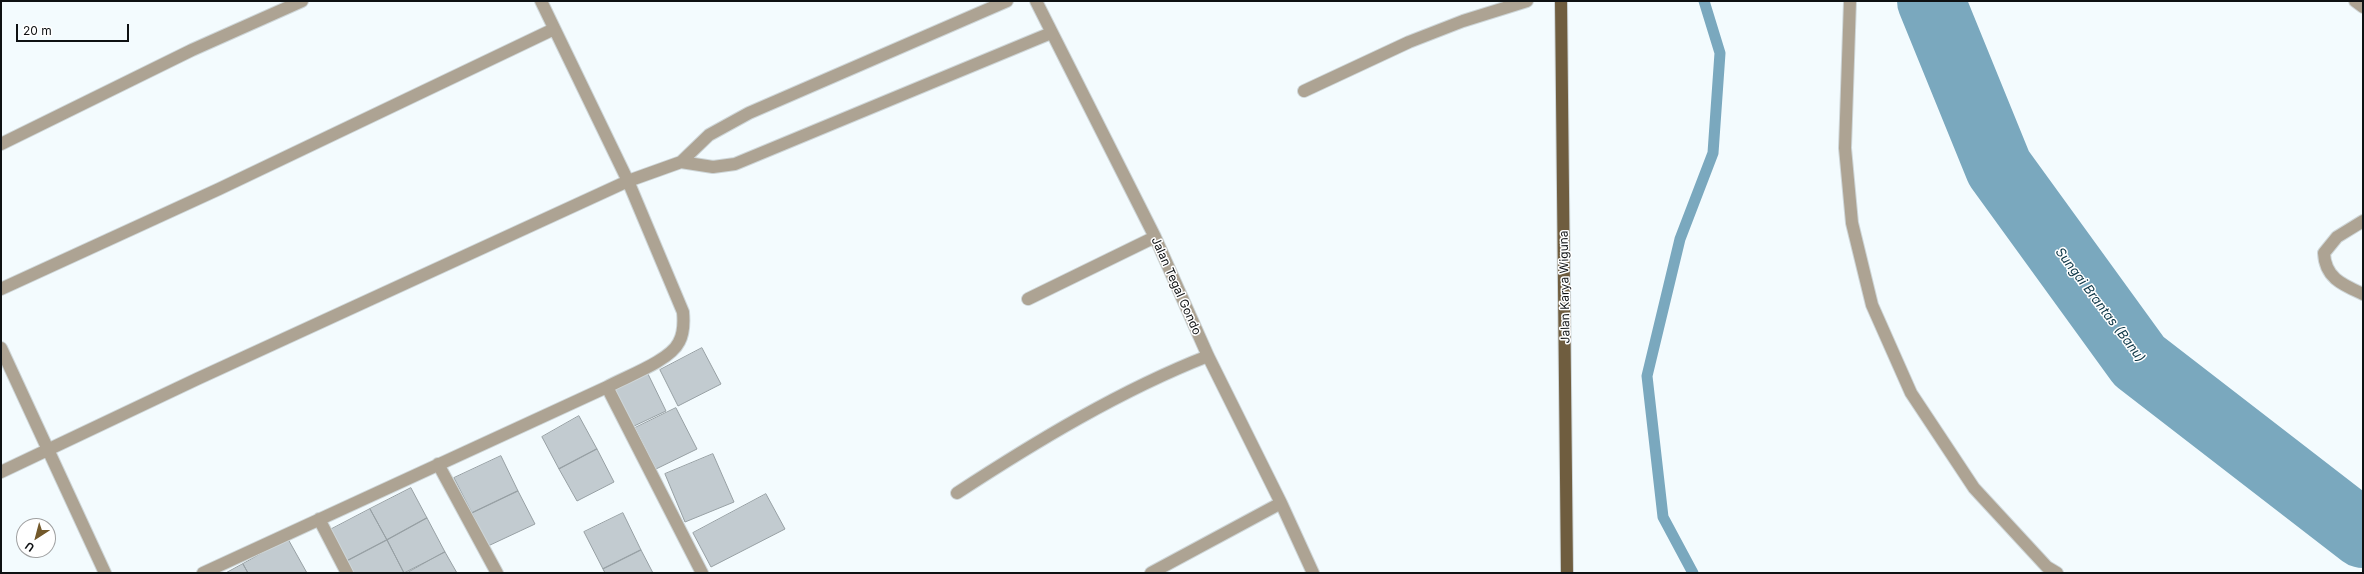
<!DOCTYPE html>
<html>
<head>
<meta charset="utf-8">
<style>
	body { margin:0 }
	#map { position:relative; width:2364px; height:574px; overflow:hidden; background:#f3fbfe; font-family:Inter,sans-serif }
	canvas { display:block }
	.frame { position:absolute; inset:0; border:2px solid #0e1113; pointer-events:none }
	.north { position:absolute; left:16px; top:518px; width:40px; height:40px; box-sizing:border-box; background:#fff; border:1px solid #9fa0a1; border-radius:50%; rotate:216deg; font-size:11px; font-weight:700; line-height:16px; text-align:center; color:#0e1113 }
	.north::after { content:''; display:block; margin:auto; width:14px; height:18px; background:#73592b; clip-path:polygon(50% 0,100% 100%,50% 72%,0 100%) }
	.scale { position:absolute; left:16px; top:24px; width:113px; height:18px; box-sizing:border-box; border:2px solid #0e1113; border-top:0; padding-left:5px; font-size:12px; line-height:14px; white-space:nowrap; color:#0e1113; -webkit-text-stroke:3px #fff; paint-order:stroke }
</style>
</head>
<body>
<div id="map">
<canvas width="2364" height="574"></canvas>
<div class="frame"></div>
<div class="north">U</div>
<div class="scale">20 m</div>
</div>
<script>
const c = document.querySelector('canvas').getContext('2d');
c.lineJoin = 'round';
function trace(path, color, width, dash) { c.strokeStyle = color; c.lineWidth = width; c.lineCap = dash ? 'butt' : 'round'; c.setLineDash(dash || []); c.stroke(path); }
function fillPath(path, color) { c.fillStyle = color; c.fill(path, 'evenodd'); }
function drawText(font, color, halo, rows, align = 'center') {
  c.font = font + ' Inter,sans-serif'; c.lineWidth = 3; c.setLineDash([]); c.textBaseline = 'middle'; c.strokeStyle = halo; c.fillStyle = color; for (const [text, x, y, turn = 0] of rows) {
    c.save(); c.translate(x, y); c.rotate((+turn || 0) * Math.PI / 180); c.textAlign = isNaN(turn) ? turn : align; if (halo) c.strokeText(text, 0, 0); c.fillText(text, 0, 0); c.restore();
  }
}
const stream = new Path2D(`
	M1693,573l-30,-56 -16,-141 33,-137 33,-86 7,-100 -16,-52`);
const river = new Path2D(`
	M1931,1l68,167 140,193 224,173`);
const building = new Path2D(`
	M702,348l19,36 -43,22 -18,-36z
	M648,374l18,37 -34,16 -19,-37z
	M676,408l21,41 -41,20 -21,-41z
	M579,416l18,33 -38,20 -17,-32z
	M597,449l17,33 -37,19 -18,-32z
	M713,454l21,48 -49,20 -20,-48z
	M501,456l17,35 -46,22 -18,-35z
	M411,488l16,30 -40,22 -17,-31z
	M518,491l17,33 -47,22 -16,-33z
	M766,494l19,35 -74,38 -18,-34z
	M370,509l17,31 -42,22 -17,-31z
	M623,513l18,37 -38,19 -19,-37z
	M427,518l18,34 -41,21 -17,-33z
	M288,539l19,34h-59l-5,-9z
	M387,540l17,33h-53l-6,-11z
	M641,550l12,23h-48l-2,-4z
	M445,552l12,21h-50z
	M243,564l5,9h-22z`);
const minor = new Path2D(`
	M1036,1l119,236 53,119 73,147 32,70
	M1850,1l-5,147 7,75 20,82 39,88 63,95 73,79 10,6
	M2355,1l8,6
	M1304,91l105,-49 54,-21 64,-20
	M1,144l191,-94 110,-49
	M681,162l32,5 22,-3 316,-131
	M2363,221l-26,16 -13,16c1,25 19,32 39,41
	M1,289l218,-100 335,-160
	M1028,299l127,-62
	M1,348l104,225
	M607,387l95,186
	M438,464l59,109
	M1,472l196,-93 431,-198 53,-19 28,-27 40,-22 258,-112
	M957,493c78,-51 164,-103 251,-137
	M319,519l28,54
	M203,573l404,-186c18,-10 63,-26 72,-45 5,-9 5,-19 4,-30l-55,-131 -87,-180
	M1151,573l130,-70`);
const major = new Path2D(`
	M1561,1l6,572`);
const streetNames = [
	["Jalan Tegal Gondo",1176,286,66],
	["Jalan Karya Wiguna",1565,287,-91]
];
const waterNames = [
	["Sungai Brantas (Banu)",2100,305,53]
];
trace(stream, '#7aa8be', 11);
trace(river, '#7aa8be', 68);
fillPath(building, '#c2cbd0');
trace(building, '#97a0a4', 1);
trace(minor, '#ced6d8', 14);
trace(major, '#ced6d8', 14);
trace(minor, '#ada393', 12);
trace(major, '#6f5d3f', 12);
drawText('12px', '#0e1113', '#fff', streetNames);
drawText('italic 13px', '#0b3545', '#fff', waterNames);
</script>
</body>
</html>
